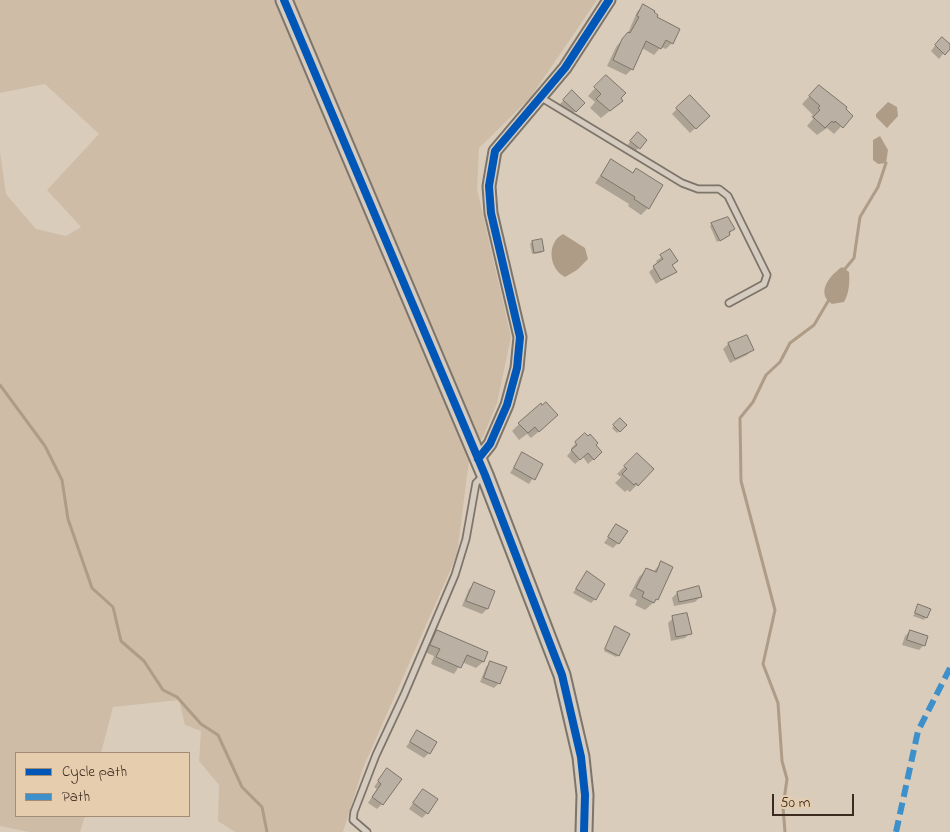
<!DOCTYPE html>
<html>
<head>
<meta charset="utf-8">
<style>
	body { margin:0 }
	#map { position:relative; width:950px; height:832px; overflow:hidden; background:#d9ccbb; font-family:"Indie Flower",sans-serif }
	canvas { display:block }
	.legend { position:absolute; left:15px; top:752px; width:175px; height:65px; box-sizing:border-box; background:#e6cdae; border:1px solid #a28c74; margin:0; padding:6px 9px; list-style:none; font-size:15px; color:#3b2a1e }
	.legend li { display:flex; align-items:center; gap:10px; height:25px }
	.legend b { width:25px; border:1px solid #a28c74 }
	.scale { position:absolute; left:772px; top:794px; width:82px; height:22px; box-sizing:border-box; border:2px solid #3b2a1e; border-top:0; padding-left:6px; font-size:15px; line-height:18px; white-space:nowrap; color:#3b2a1e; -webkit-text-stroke:4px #e6cdae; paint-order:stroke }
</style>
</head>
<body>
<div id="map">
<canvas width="950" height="832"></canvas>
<ul class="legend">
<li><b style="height:6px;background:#0057b8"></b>Cycle path</li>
<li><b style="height:6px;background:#3e90ca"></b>Path</li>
</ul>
<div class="scale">50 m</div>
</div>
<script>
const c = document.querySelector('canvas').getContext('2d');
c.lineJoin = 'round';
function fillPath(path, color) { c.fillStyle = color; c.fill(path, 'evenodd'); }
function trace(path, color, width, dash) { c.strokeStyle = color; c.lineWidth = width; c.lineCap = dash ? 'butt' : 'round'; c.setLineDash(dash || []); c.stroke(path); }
const green = new Path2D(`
	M0,0h597l-67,98 -51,50 -2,41 34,148 -14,66 -14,34 -14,23 -12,95 -94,213 -20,64h-108l-17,-11 1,-36 -20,-24 2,-30 -16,-6 -6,-25 -66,7 -12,46h-85v63h69l-5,16h-51l-29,-6v-674l6,42 30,35 30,7 15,-9 -34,-37 52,-56 -54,-50 -45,9z`);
const water = new Path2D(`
	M888,102l9,5 1,9 -11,12 -11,-11v-3z
	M880,136l8,14 -2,13 -8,1 -5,-4v-20z
	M563,234l22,14 3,11 -11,11 -12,7c-16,-8 -19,-34 -2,-43z
	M842,267l7,5c1,10 0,22 -5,30l-12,2c-17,-11 -2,-29 10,-37z`);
const shadow = new Path2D(`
	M643,6l12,12 17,25 -6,6 -5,-2 -7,8 -12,-7 -10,21 -6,6 -19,-9 9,-19 12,-14 9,-21z
	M937,43l13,2 -11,14 -8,-8z
	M606,76l16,25 -21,17 -11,-10 5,-6 -7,-6z
	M819,86l32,30 -17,18 -7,-6 -10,7 -10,-9 6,-7 -2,-3 2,-1 -11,-11z
	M572,92l11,11 -13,13 -11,-11z
	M689,96l19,20 -18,17 -18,-19z
	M633,138l13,2 -12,13 -8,-6z
	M611,161l21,13 4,-4 12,38 -7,7 -13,-9 1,-2 -34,-21z
	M712,224l21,5 -6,8 -10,5 -7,-16z
	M532,242l11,9 -2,2 -9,1 -2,-10z
	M670,251l6,10 -5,5 4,6 -19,12 -7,-12 9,-8 -2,-3z
	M746,336l6,14 -5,5 -17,8 -7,-14 5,-5z
	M620,420l5,5 -8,8 -5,-5z
	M549,423l-18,15 -4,-4 -8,6 -7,-9 7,-7z
	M585,435l9,10 2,12 -8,7 -5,-7 -8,7 -8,-8 5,-6 -1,-2z
	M522,454l20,10 -13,20 -19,-11z
	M637,454l15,15 -22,23 -3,-2 -2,2 -10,-9 6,-6 -4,-3z
	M617,525l1,18 -5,5 -9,-5z
	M661,563l10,5 -18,35 -8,7 -10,-5 2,-5 -8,-4 10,-19 8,-8 6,3z
	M587,572l8,27 -4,4 -18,-10z
	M474,584l19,8 -6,17 -5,5 -20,-8 7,-17z
	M677,593l23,4 -5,5 -21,4 -2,-8z
	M919,606l10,4 -5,10 -11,-4z
	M673,618l17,15 -5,5 -14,3 -3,-18z
	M615,628l3,27 -2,2 -12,-6z
	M437,631l50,21 -4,10 -7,6 -14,-6 -8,12 -23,-10 3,-8 -9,-4 6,-14z
	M910,631l14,14 -5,5 -17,-5 3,-9z
	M491,662l8,21 -5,5 -14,-6 6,-15z
	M417,732l12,21 -5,5 -18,-11z
	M383,774l-1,30 -5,5 -9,-6 9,-14 -3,-2z
	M418,796l9,17 -5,5 -13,-9z`);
const stream = new Path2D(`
	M844,270l10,-12 6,-41 18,-30 8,-24
	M0,385l45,61 17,34 6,39 24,69 21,19 8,34 23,20 19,29 14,7 24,27 17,11 24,52 20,20 5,25
	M785,832l-2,-25 4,-28 -5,-18 -4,-58 -15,-39 12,-54 -34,-129 -1,-63 13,-16 13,-27 14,-13 10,-19 24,-18 16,-27`);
const building = new Path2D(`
	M643,4l12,7 -1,1 4,3 -1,2 23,12 -7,15 -7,-4 -5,9 -15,-8 -13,29 -20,-10 9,-21 6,-7 2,1 9,-16 -2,-1z
	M942,37l8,7v5l-5,6 -10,-10z
	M606,75l20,18 -5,5 2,3 -13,10 -14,-12 5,-5 -7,-7z
	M819,85l28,22 -1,2 7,7 -10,12 -8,-7 -1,2 -2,-2 -7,7 -12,-11 7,-7 -2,-2 2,-2 -11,-10z
	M572,90l13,13 -9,9 -13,-12z
	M690,95l20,21 -14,13 -20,-21z
	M638,132l9,8 -7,9 -10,-8z
	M611,159l22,14 3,-5 27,17 -14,24 -15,-10 1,-2 -34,-21z
	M728,217l7,12 -6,3 1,3 -10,6 -9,-18z
	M542,239l2,12 -10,2 -2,-12z
	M670,249l8,12 -6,4 5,7 -16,8 -8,-14 10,-7 -3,-4z
	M747,335l7,15 -19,9 -7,-16z
	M546,402l12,13 -19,17 -4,-5 -7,6 -10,-10 23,-20 1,2z
	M620,418l7,7 -7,7 -7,-7z
	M585,433l3,3 2,-2 8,9 -2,2 6,7 -8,8 -6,-7 -8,7 -9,-10 6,-5 -2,-3z
	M522,452l21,12 -8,16 -21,-12z
	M637,453l17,16 -16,17 -2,-3 -2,2 -12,-11 5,-5 -3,-3z
	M616,524l12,7 -9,13 -11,-7z
	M661,561l12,6 -15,33 -2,-1 -2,4 -12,-6 2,-5 -8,-4 10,-20 10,4z
	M587,571l18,13 -9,16 -20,-11z
	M474,582l21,9 -7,18 -22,-8z
	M699,586l3,11 -23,5 -2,-10z
	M918,604l13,5 -4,9 -12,-5z
	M687,613l5,21 -16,3 -4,-21z
	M615,626l15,8 -11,22 -14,-7z
	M437,630l51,22 -4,10 -17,-7 -6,13 -25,-11 4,-8 -10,-4z
	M910,630l18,6 -3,10 -18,-6z
	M490,661l17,6 -7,17 -16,-6z
	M417,730l20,12 -7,12 -20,-12z
	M387,768l15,11 -19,26 -11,-8 9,-13 -3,-3z
	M423,789l15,10 -10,15 -15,-11z`);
const lane = new Path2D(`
	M540,97l142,86 16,6h21l9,7 39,79 -3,9 -35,19
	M367,832l-14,-12 1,-8 22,-57 28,-60 51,-120 11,-36 10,-56 7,-7`);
const street = new Path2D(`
	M478,459l12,-15 17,-39 10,-37 3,-31 -29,-124 -2,-27 6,-35 70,-83 44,-68`);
const secondary = new Path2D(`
	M284,0l201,475 77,200 19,82 4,38 -1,37`);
const quiet = new Path2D(`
	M896,832l22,-101 32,-63`);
const cycleway = new Path2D(`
	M284,0l201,475 77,200 19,82 4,38 -1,37
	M478,459l12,-15 17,-39 10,-37 3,-31 -29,-124 -2,-27 6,-35 70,-83 44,-68`);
fillPath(green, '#cfbca6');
fillPath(water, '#ae9c86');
fillPath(shadow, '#0003');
trace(stream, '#ae9c86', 3);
fillPath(building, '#bbb0a4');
trace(building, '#7d746a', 1);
trace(lane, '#7d746a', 9);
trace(street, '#7d746a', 15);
trace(secondary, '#7d746a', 19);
trace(lane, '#d5cbbf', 5.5);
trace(street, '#d5cbbf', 11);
trace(secondary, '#d5cbbf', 15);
trace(quiet, '#3e90ca', 6, [12, 6]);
trace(cycleway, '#0057b8', 8);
</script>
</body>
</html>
